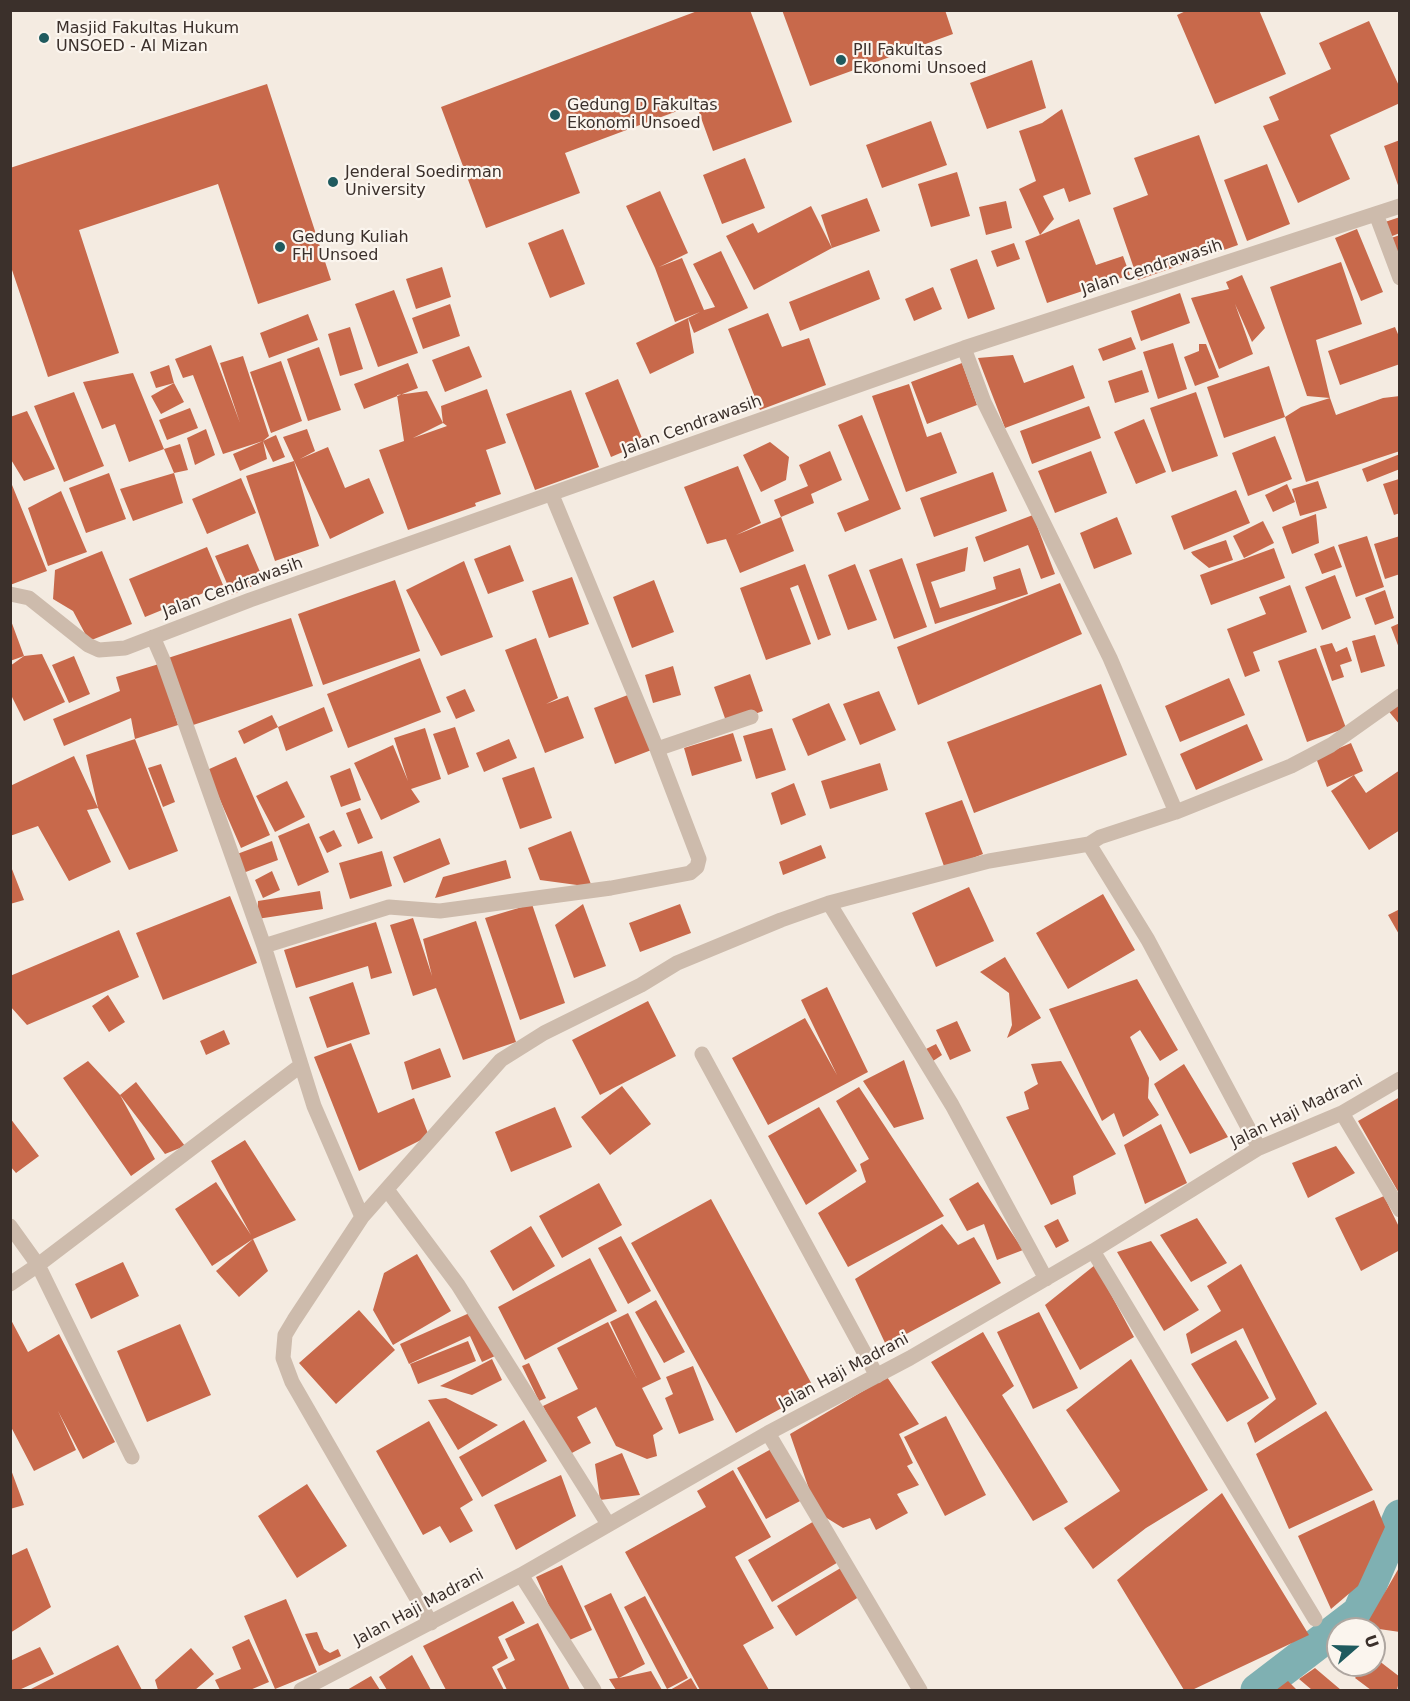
<!DOCTYPE html>
<html>
<head>
<meta charset="utf-8">
<style>
	body { margin:0 }
	#map { position:relative; width:1410px; height:1701px; overflow:hidden; background:#f4ebe1; font-family:"DejaVu Sans",sans-serif }
	canvas { display:block }
	.frame { position:absolute; inset:0; border:12px solid #3b302b; pointer-events:none }
	.north { position:absolute; left:1326px; top:1617px; width:60px; height:60px; box-sizing:border-box; background:#fbf5ee; border:2px solid #aea6a0; border-radius:50%; rotate:70deg; font-size:16px; font-weight:700; line-height:24px; text-align:center; color:#3b302b }
	.north::after { content:''; display:block; margin:auto; width:21px; height:27px; background:#1f5a5e; clip-path:polygon(50% 0,100% 100%,50% 72%,0 100%) }
</style>
</head>
<body>
<div id="map">
<canvas width="1410" height="1701"></canvas>
<div class="frame"></div>
<div class="north">U</div>
</div>
<script>
const c = document.querySelector('canvas').getContext('2d');
c.lineJoin = 'round';
function trace(path, color, width, dash) { c.strokeStyle = color; c.lineWidth = width; c.lineCap = dash ? 'butt' : 'round'; c.setLineDash(dash || []); c.stroke(path); }
function fillPath(path, color) { c.fillStyle = color; c.fill(path, 'evenodd'); }
function drawText(font, color, halo, rows, align = 'center') {
  c.font = font + ' "DejaVu Sans",sans-serif'; c.lineWidth = 4.5; c.setLineDash([]); c.textBaseline = 'middle'; c.strokeStyle = halo; c.fillStyle = color; for (const [text, x, y, turn = 0] of rows) {
    c.save(); c.translate(x, y); c.rotate((+turn || 0) * Math.PI / 180); c.textAlign = isNaN(turn) ? turn : align; if (halo) c.strokeText(text, 0, 0); c.fillText(text, 0, 0); c.restore();
  }
}
const canal = new Path2D(`
	M1257,1690l102,-78 41,-96`);
const building = new Path2D(`
	M700,10h50l42,112 -79,29 -17,-47 -131,49 15,40 -94,35 -45,-121z
	M782,10h163l8,24 -143,52z
	M1188,10h71l27,64 -71,30 -38,-89z
	M1369,21l31,67v15l-70,32 20,44 -52,24 -35,-77 16,-6 -10,-23 62,-28 -12,-26z
	M1032,60l14,48 -59,21 -17,-46z
	M267,84l64,196 -73,24 -40,-120 -139,46 40,123 -71,24 -38,-113v-96z
	M1062,109l29,85 -22,8 -5,-14 -21,8 11,23 -14,16 39,-16 17,46 27,-9 7,19 -83,28 -22,-62 15,-6 -21,-46 17,-8 -17,-50 23,-8z
	M931,121l16,44 -65,23 -16,-43z
	M1199,135l39,110 -100,35 -25,-72 35,-13 -14,-37z
	M1400,140v48h-1l-15,-42z
	M745,158l20,50 -43,16 -19,-49z
	M1267,164l23,60 -43,17 -23,-61z
	M957,172l13,44 -39,11 -13,-43z
	M660,191l28,62 -29,14 23,-9 22,52 11,-3 -22,-43 28,-13 27,57 -54,25 -6,-15 12,-6 -25,10 -20,-54 -29,-62z
	M867,198l13,33 -48,17 -11,-33z
	M1006,201l6,27 -26,7 -7,-28z
	M811,206l21,42 -78,42 -28,-54 27,-13 5,10z
	M1400,217v16l-13,5 -5,-15z
	M563,229l22,55 -35,14 -22,-55z
	M1357,229l26,63 -22,9 -26,-63z
	M1400,235v34l-12,-30z
	M1014,243l6,16 -23,8 -6,-16z
	M977,259l18,50 -27,10 -18,-50z
	M1341,262l21,62 -46,16 14,58 -23,-2 -37,-109z
	M442,267l9,30 -35,12 -10,-30z
	M869,270l11,29 -80,32 -11,-29z
	M1242,275l23,53 -13,14 -17,-38 18,50 -34,15 -28,-71 38,-9 -3,-7z
	M933,287l9,22 -28,12 -9,-22z
	M394,290l24,63 -40,14 -23,-63z
	M1180,293l10,30 -49,18 -10,-30z
	M450,304l10,32 -37,13 -11,-31z
	M768,313l14,34 27,-9 17,47 -66,25 -32,-81z
	M308,314l10,26 -49,18 -9,-25z
	M688,318l6,35 -44,21 -14,-31z
	M350,327l13,42 -23,7 -12,-42z
	M1395,327l5,12v25l-60,21 -12,-34z
	M1131,337l5,12 -33,12 -5,-12z
	M1173,343l14,46 -29,10 -15,-47z
	M1199,344h7l13,33 -24,9 -11,-29 15,-6z
	M211,345l29,78 -20,-60 23,-7 26,80 -6,5 -40,13 -30,-79 -10,3 -8,-19z
	M469,346l13,31 -37,15 -13,-32z
	M319,347l22,63 -33,11 -21,-62z
	M1013,355l11,28 49,-18 12,33 -80,30 -27,-70z
	M281,361l21,60 -31,12 -21,-61z
	M408,363l10,25 -54,21 -10,-25z
	M962,363l15,42 -50,19 -16,-42z
	M169,365l5,18 -18,5 -6,-16z
	M1269,366l16,51 -61,21 -17,-51z
	M1142,370l7,22 -34,11 -7,-22z
	M133,373l31,76 -35,13 -14,-38 -13,5 -19,-47z
	M618,379l26,64 -33,14 -26,-64z
	M174,383l10,19 -23,12 -10,-18z
	M909,384l18,53 14,-5 16,41 -51,19 -34,-96z
	M487,389l19,54 -20,7 15,44 -26,9 1,3 -68,24 -29,-80 25,-9 -7,-46 30,-4 16,32 -2,-17zM443,423l4,3 -34,12z
	M571,390l28,77 -64,23 -29,-76z
	M74,392l30,74 -40,16 -30,-76z
	M1196,392l22,64 -46,16 -22,-64z
	M1400,396v55l-94,31 -21,-65 16,-10 29,-9 6,17 47,-17z
	M1089,406l12,32 -69,26 -12,-33z
	M190,408l8,20 -31,12 -8,-20z
	M27,411l28,58 -31,12 -14,-23v-41z
	M862,415l39,94 -56,23 -8,-19 32,-13 -31,-75z
	M1144,419l22,53 -30,12 -22,-52z
	M206,429l9,26 -20,10 -8,-27z
	M307,429l8,22 -15,8 28,-12 17,41 24,-10 15,35 -54,26 -47,-102z
	M276,435l9,22 -12,5 -10,-21z
	M1275,436l17,43 -44,17 -16,-43z
	M263,441l4,18 -27,12 -7,-17z
	M770,442l19,15 -3,23 -25,12 -18,-37z
	M180,444l8,26 -14,3 -10,-24z
	M830,451l12,29 -31,14 3,9 -33,14 -7,-17 34,-14 -9,-21z
	M1091,451l16,42 -52,20 -17,-42z
	M1400,454v15l-33,13 -5,-13z
	M294,461l25,85 -44,15 -29,-85z
	M738,466l23,57 -25,12 45,-18 13,34 -54,22 -14,-34 -19,5 -23,-57z
	M993,472l14,39 -73,26 -14,-39z
	M109,473l17,46 -40,14 -17,-45z
	M174,473l9,30 -50,18 -13,-32z
	M241,478l15,35 -49,21 -15,-35z
	M1399,479l1,34 -6,2 -11,-31z
	M10,480l37,91 -37,14z
	M1318,481l9,27 -27,8 -8,-27z
	M1287,484l8,18 -22,10 -8,-17z
	M1236,490l14,33 -66,27 -13,-34z
	M61,491l26,61 -39,14 -20,-58z
	M1316,514l3,29 -27,11 -10,-27z
	M1033,515l22,59 -14,5 -13,-34 -44,17 -9,-25z
	M1117,517l15,37 -38,15 -14,-36z
	M1263,521l11,22 -30,15 -11,-22z
	M1367,536l17,51 -28,10 -18,-52z
	M1400,536v38l-15,5 -11,-35z
	M1226,540l7,20 -24,8 -16,-13 -2,-3z
	M248,544l16,37 -32,14 -17,-39z
	M510,545l14,36 -36,13 -14,-35z
	M1334,546l8,21 -20,7 -8,-20z
	M207,547l16,38 -78,32 -16,-38z
	M968,547l-3,24 -34,11 9,26 56,-19 -3,-12 27,-9 8,26 -93,30 -19,-60z
	M1274,548l11,30 -74,27 -11,-30z
	M102,551l30,73 -43,17 -16,-30 -20,-12 2,-29z
	M902,558l25,69 -33,12 -25,-69z
	M464,561l29,76 -52,19 -35,-66z
	M805,564l26,71 -13,5 -20,-55 -8,3 21,56 -45,16 -26,-72z
	M855,564l22,56 -29,10 -20,-55z
	M1335,575l16,43 -29,12 -17,-43z
	M572,577l17,47 -40,14 -17,-47z
	M395,580l25,71 -97,34 -25,-71z
	M654,580l20,52 -42,16 -19,-51z
	M1060,583l22,51 -164,71 -21,-58z
	M1290,585l17,47 -54,20 7,19 -15,6 -18,-48 39,-15 -7,-17z
	M1385,590l9,28 -19,7 -10,-27z
	M10,618l14,38 -14,5z
	M291,618l22,68 -123,40 -22,-68z
	M1400,623v24l-1,1 -8,-21z
	M1375,635l10,31 -24,7 -9,-32z
	M536,638l22,60 -12,6 22,-8 16,42 -39,15 -40,-103z
	M1332,643l4,9 11,-5 5,14 -12,4 4,12 -12,4 -12,-35z
	M1316,648l30,80 -39,14 -29,-81z
	M42,654l23,48 -41,19 -14,-28v-27l14,-10z
	M74,656l16,38 -21,9 -17,-38z
	M420,658l21,54 -93,36 -21,-54z
	M159,664l19,61 -43,14 -4,-21 -67,28 -11,-27 67,-28 -4,-14z
	M673,666l8,29 -28,8 -8,-28z
	M750,674l13,37 -36,13 -13,-37z
	M1229,678l16,37 -65,27 -15,-36z
	M1101,684l26,71 -153,58 -27,-71z
	M465,689l10,22 -19,8 -10,-22z
	M879,691l17,39 -36,15 -17,-41z
	M633,693l21,56 -39,15 -21,-56z
	M1400,702v23l-14,-17z
	M829,703l17,37 -38,16 -16,-37z
	M324,707l9,24 -47,20 -8,-24z
	M272,715l6,12 -34,17 -6,-13z
	M1247,724l16,36 -67,30 -16,-36z
	M455,727l14,40 -21,8 -15,-41z
	M425,728l16,51 -30,10 9,13 -39,18 -27,-57 39,-18 15,36 -14,-43z
	M772,728l14,42 -30,9 -13,-43z
	M733,733l9,28 -50,15 -8,-28z
	M135,739l43,112 -49,19 -31,-62 -12,-53z
	M509,739l8,19 -33,14 -8,-19z
	M1351,743l12,28 -36,16 -11,-29z
	M74,756l24,52 -11,2 24,52 -42,19 -31,-55 -28,10v-50z
	M236,757l34,78 -29,13 -34,-78z
	M880,763l8,27 -58,19 -9,-28z
	M161,764l14,38 -12,5 -15,-39z
	M534,767l18,51 -32,11 -18,-51z
	M350,768l11,32 -20,7 -11,-31z
	M1400,770v60l-31,20 -38,-59 23,-16 12,18z
	M287,781l18,36 -30,15 -19,-36z
	M794,783l12,32 -25,10 -10,-32z
	M962,800l21,54 -38,15 -20,-56z
	M360,808l13,30 -15,6 -12,-31z
	M309,823l20,49 -31,14 -20,-50z
	M334,830l8,16 -15,7 -8,-16z
	M571,831l21,56 -52,-7 -12,-32z
	M440,838l10,26 -46,19 -11,-26z
	M272,841l6,19 -35,13 -6,-19z
	M821,845l5,13 -43,17 -4,-13z
	M382,851l10,35 -42,13 -11,-36z
	M506,860l5,18 -76,20 8,-21z
	M10,864l14,36 -14,4z
	M272,871l8,19 -17,8 -8,-18z
	M969,887l25,54 -58,26 -24,-54z
	M320,891l3,18 -66,10 1,-18z
	M1103,894l32,56 -67,39 -32,-56z
	M230,896l27,67 -94,37 -27,-67z
	M532,904l33,99 -45,17 -35,-102z
	M583,904l23,62 -32,12 -19,-53z
	M680,904l11,29 -51,19 -11,-29z
	M1400,909v27l-12,-21z
	M413,918l19,58 -9,-37 53,-18 40,121 -53,18 -27,-72 -23,8 -23,-71z
	M376,922l16,51 -21,6 -3,-13 -72,22 -12,-38z
	M119,930l20,47 -112,48 -17,-19v-30z
	M1005,957l36,61 -34,20 5,-13 -3,-32 -29,-21z
	M1137,979l41,71 -18,11 -20,-31 -10,7 19,41 -1,20 11,17 -36,22 -9,-24 -12,8 -53,-112z
	M353,982l17,52 -43,14 -18,-51z
	M827,987l41,85 -100,53 -36,-67 73,-40 32,57 -36,-75z
	M108,995l17,27 -16,10 -17,-26z
	M648,1001l28,55 -76,39 -28,-55z
	M957,1021l14,30 -21,9 -14,-30z
	M224,1030l6,14 -24,11 -6,-14z
	M351,1043l27,70 36,-15 15,38 -70,35 -45,-114z
	M936,1044l6,11 -9,6 -7,-12z
	M440,1048l11,29 -39,13 -8,-28z
	M904,1060l20,59 -30,9 -31,-47z
	M88,1061l32,34 35,64 -24,17 -68,-98z
	M1061,1061l55,93 -43,22 3,18 -25,11 -45,-88 23,-8 -5,-17 14,-8 -7,-20z
	M1184,1064l44,73 -38,17 -36,-70z
	M136,1082l49,64 -20,8 -45,-59z
	M622,1086l29,38 -41,31 -29,-38z
	M859,1087l85,129 -96,51 -30,-54 48,-31 -6,-18 9,-5 -33,-58z
	M1400,1097v98l-42,-74z
	M555,1107l17,40 -61,25 -16,-40z
	M819,1107l38,64 -51,34 -38,-69z
	M10,1118l29,38 -23,17 -6,-7z
	M1161,1124l26,59 -42,21 -21,-59z
	M245,1140l51,80 -43,19 -41,27 -37,-57 41,-27 35,53 -40,-74z
	M1336,1146l19,27 -47,25 -16,-35z
	M978,1182l45,68 -26,10 -13,-36 -17,7 -18,-32z
	M599,1183l23,42 -60,33 -23,-42z
	M1384,1196l16,33v21l-39,21 -26,-53z
	M711,1199l104,191 -79,43 -105,-190z
	M1197,1218l30,45 -36,19 -31,-47z
	M1058,1219l11,22 -13,7 -12,-22z
	M942,1224l16,21 16,-8 27,46 -115,62 -31,-66z
	M531,1226l24,40 -42,25 -23,-40z
	M621,1236l30,55 -23,13 -30,-56z
	M253,1239l15,32 -29,26 -23,-26z
	M1151,1241l48,69 -35,21 -47,-79z
	M417,1254l34,57 -58,34 -20,-35 11,-37z
	M590,1258l27,53 -92,49 -27,-53z
	M123,1262l16,34 -48,23 -16,-35z
	M1241,1264l76,140 -62,39 -8,-20 29,-24 -33,-71 -52,26 -5,-20 35,-23 -14,-25z
	M1095,1265l39,72 -54,33 -35,-65z
	M656,1300l29,52 -21,11 -29,-51z
	M359,1310l36,40 -59,54 -37,-41z
	M474,1311l21,45 -13,6 -12,-26 -61,28 -9,-20z
	M1039,1312l39,76 -45,21 -36,-77z
	M628,1313l33,66 -19,9 21,41 -10,6 4,21 -10,3 -31,-13 -20,-39 -19,10 14,26 -23,12 -25,-49 35,-17 -21,-41 51,-26 29,57 -27,-57z
	M10,1318l18,34 31,-18 56,108 -32,17 -25,-48 18,39 -42,21 -24,-46z
	M180,1324l31,71 -64,27 -30,-71z
	M983,1332l31,54 -12,9 66,107 -35,19 -102,-159z
	M1236,1340l33,58 -42,24 -36,-58z
	M468,1341l8,20 -58,23 -8,-20z
	M492,1359l10,21 -30,15 -32,-9z
	M1131,1359l77,131 -62,38 -53,41 -29,-41 56,-37 -54,-81z
	M529,1363l17,35 -7,3 -17,-35z
	M693,1366l21,54 -35,14 -14,-36 8,-4 -7,-17z
	M887,1377l32,47 -20,10 14,29 -6,3 12,19 -22,9 11,19 -32,17 -6,-12 -27,10 -26,-16 -27,-78z
	M446,1398l52,27 -40,25 -30,-50z
	M1326,1411l47,79 -84,39 -33,-75z
	M946,1416l40,79 -41,21 -41,-79z
	M524,1420l23,41 -65,36 -23,-40z
	M429,1421l44,79 -13,8 13,23 -23,12 -10,-17 -17,9 -47,-84z
	M773,1448l29,52 -36,19 -29,-51z
	M622,1453l18,42 -40,5 -5,-36z
	M10,1467l14,38 -14,4z
	M733,1470l38,67 -36,20 39,71 -31,17 26,45h-69l-75,-138 81,-45 -9,-16z
	M561,1475l15,41 -60,34 -22,-45z
	M307,1484l40,62 -50,32 -39,-62z
	M1222,1493l87,142 -117,55h-8l-67,-110z
	M1374,1500l11,27 -27,59 -27,23 -33,-73z
	M816,1520l24,41 -68,41 -24,-42z
	M27,1548l24,59 -41,26v-77z
	M562,1565l30,65 -27,12 -29,-65z
	M844,1566l18,29 -66,41 -19,-30z
	M1400,1566v66l-35,-5z
	M611,1593l34,71 -26,14 32,-7 11,19h-46l-7,-11 9,-1 -34,-72z
	M645,1596l43,82 -21,11 -43,-82z
	M286,1599l31,73 -42,17 -31,-73z
	M513,1601l12,22 -27,14 10,21 -16,9 12,23h-58l-23,-44z
	M538,1623l32,67h-63l-10,-21 18,-9 -10,-21z
	M317,1632l7,17 6,4 8,-4 3,7 -22,10 -14,-32z
	M249,1639l20,43 -19,8h-30l-5,-10 26,-11 -9,-22z
	M118,1645l24,45h-113z
	M40,1647l14,27 -35,16h-9v-29z
	M191,1648l23,26 -19,16h-37l-3,-10z
	M412,1655l19,35h-44l-8,-13z
	M1374,1657l26,20 -3,13h-26l-16,-12 11,-13h8z
	M1315,1668l26,22h-29l-13,-11z
	M371,1676l9,14h-33z
	M691,1678l7,12h-28z
	M1288,1681l9,9h-21z`);
const minor = new Path2D(`
	M1376,214l24,64
	M964,348l20,54 126,256 66,154
	M10,594l19,4 59,47 11,5 26,-2 125,-48 714,-252 436,-142
	M153,637l10,23 101,286 50,160 48,111
	M657,749l94,-32
	M1089,844l59,96 111,208
	M829,903l123,202 94,174
	M264,946l125,-39 51,4 171,-23 79,-15 7,-6 2,-8 -42,-110 -105,-254
	M702,1054l175,322
	M1342,1113l58,97
	M388,1191l70,94 150,239
	M10,1226l28,39 262,-199
	M1093,1251l222,368
	M10,1284l28,-19 94,192
	M768,1433l152,257
	M521,1575l73,115
	M431,1623l-139,-241 -9,-24 2,-23 9,-15 68,-103 139,-157 43,-27 97,-48 36,-22 104,-43 48,-17 160,-42 100,-17 11,-7 76,-25 115,-46 40,-21 69,-49
	M301,1690l220,-115 247,-142 142,-75 183,-107 166,-103 83,-35 58,-34`);
const markers = [
	[44,38,6,"#1f5a5e"],
	[841,60,6,"#1f5a5e"],
	[555,115,6,"#1f5a5e"],
	[333,182,6,"#1f5a5e"],
	[280,247,6,"#1f5a5e"]
];
const poiNames = [
	["Masjid Fakultas Hukum",56,29],
	["UNSOED - Al Mizan",56,47],
	["PII Fakultas",853,51],
	["Ekonomi Unsoed",853,69],
	["Gedung D Fakultas",567,106],
	["Ekonomi Unsoed",567,124],
	["Jenderal Soedirman",345,173],
	["University",345,191],
	["Gedung Kuliah",292,238],
	["FH Unsoed",292,256]
];
const streetNames = [
	["Jalan Cendrawasih",1152,268,-18],
	["Jalan Cendrawasih",692,426,-20],
	["Jalan Cendrawasih",233,588,-20],
	["Jalan Haji Madrani",1297,1112,-26],
	["Jalan Haji Madrani",844,1372,-28],
	["Jalan Haji Madrani",419,1608,-28]
];
trace(canal, '#7fb0b2', 33);
fillPath(building, '#c8694b');
trace(minor, '#cdbbac', 15);
for (const [x, y, r, color] of markers) { const dot = new Path2D(); dot.arc(x, y, r, 0, 2 * Math.PI); c.fillStyle = color; c.fill(dot); trace(dot, '#fbf5ee', 2); }
drawText('16px', '#3b302b', '#fbf5ee', poiNames, 'left');
drawText('16px', '#3b302b', '#fbf5ee', streetNames);
</script>
</body>
</html>
